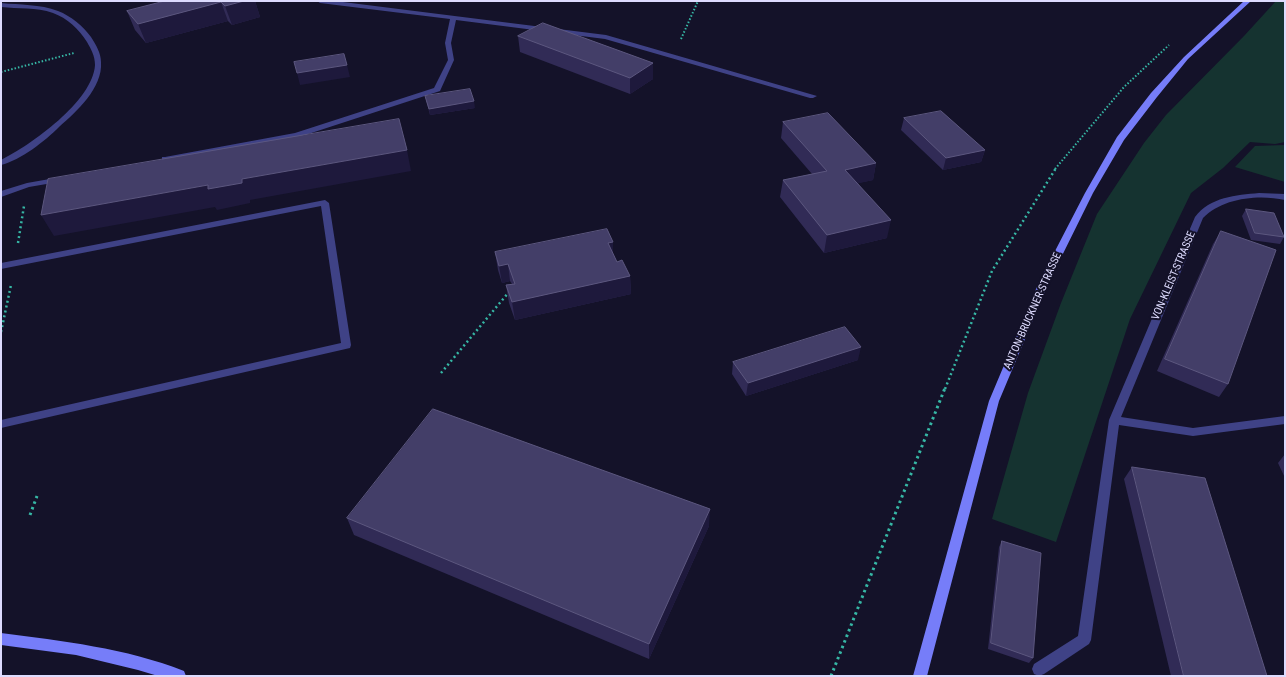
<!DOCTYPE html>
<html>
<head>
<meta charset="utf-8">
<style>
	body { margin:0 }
	#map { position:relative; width:1286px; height:677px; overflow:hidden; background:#141229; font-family:"Roboto Condensed",sans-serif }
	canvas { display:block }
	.frame { position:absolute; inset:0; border:2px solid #dddbfe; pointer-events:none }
</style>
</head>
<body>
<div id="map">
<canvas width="1286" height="677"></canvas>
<div class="frame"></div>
</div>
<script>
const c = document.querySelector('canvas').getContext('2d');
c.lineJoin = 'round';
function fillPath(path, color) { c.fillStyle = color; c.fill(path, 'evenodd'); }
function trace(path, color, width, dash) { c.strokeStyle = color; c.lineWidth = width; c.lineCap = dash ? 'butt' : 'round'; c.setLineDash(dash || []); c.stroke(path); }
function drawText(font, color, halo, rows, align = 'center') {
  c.font = font + ' "Roboto Condensed",sans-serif'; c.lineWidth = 4; c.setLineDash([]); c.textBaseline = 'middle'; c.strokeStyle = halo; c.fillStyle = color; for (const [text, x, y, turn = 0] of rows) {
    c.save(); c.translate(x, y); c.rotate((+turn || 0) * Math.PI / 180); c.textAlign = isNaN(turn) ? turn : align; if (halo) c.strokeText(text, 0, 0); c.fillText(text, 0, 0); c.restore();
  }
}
const green = new Path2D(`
	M1276,1h9v141l-10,2 -25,-2 -27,26 -32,25 -61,126 -74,223 -64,-23 36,-126 33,-90 36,-89 47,-71 22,-28 78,-79z
	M1285,145v37l-50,-15 20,-21z`);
const pathFar2 = new Path2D(`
	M681,39l17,-38
	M1,72l73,-19
	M1055,169l69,-82 45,-42`);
const pathFar1 = new Path2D(`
	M18,243l6,-37
	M1,332l10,-47
	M441,373l68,-81
	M945,389l47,-118 64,-103`);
const path = new Path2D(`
	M30,515l7,-19
	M831,676l114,-288`);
const service = new Path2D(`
	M317,1h18l271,34 211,61 -4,2h-3l-205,-59 -149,-19 -5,23 3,17 -14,31 -141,46 -137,24v-4h3l130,-24 139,-45 14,-28 -3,-17 5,-24 -130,-16z
	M1,3c19,2 39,1 57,8 13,5 25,15 33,26 5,8 10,16 10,25 2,26 -25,50 -42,65 -14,14 -38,33 -58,38v-5c30,-15 92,-59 94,-95 0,-9 -4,-16 -8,-23 -8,-13 -20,-24 -34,-29 -17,-6 -35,-4 -52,-6z
	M61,177l4,2 -1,2 -35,6 -28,10v-6l26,-8z
	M325,200l4,3 22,142 -1,3 -349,80v-8l340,-77 -20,-137 -320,63v-6z`);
const minor = new Path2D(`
	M1259,193l26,1v6c-26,-6 -63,-2 -82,18l-82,199 72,11 92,-12v8l-92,12 -74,-11 -28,215 -2,4 -45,30 -5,2 -5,-2 -2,-5 2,-5 44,-28 31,-216 86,-203c15,-20 41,-22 64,-24z`);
const secondary = new Path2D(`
	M1244,1h7l-63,58 -31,38 -33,43 -31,53 -44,89 -50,119 -72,275h-14l76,-275 50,-119 46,-89 32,-56 34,-44 33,-36z
	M1,633c61,8 125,15 183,38l2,5h-28l-20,-6 -62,-15 -75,-10z`);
const wall = new Path2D(`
	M165,1h90l5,16 -28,8 -4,-4 -82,22 -11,-13 -8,-19z
	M518,36l135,43 -23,15 -110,-42z
	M425,96l50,12 -45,7z
	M904,118l81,32 -4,12 -38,8 -42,-40z
	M783,122l93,41 -3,17 -15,3 29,55 -63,15 -44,-56 3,-17 29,-6 -31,-36z
	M1246,209l38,28 -4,7 -29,-4 -9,-24z
	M1221,231l7,153 -9,13 -62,-26 56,-127z
	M613,242v12l4,8 13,14 1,18 -116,26 -6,-17 -3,-18 6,-1 -2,-3 -8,2 -4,-13 -3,-18z
	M858,360l-112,36 -14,-22 1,-12z
	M1285,454v24l-7,-15z
	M1132,467l135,209h-96l-47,-197z
	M347,518l362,8 -60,133 -295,-124z
	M1002,541l31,117 -4,5 -41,-14 11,-102z`);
const shadedWall = new Path2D(`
	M244,1h11l5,16 -28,8 -7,-19z
	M221,2l7,19 -82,22 -8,-19z
	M653,63v16l-23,15v-16z
	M347,65l3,12 -50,8 -3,-12z
	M474,101l1,7 -45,7 -1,-6z
	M407,150l4,21 -161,29v3l-33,7 -2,-3 -161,29 -13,-21z
	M985,150l-4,12 -38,8 3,-12z
	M876,163l-3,17 -31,7 3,-17z
	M891,220l-4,18 -63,15 3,-18z
	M613,242v17l-5,-16z
	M508,264l2,17 -8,2 -3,-17z
	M630,276l1,18 -116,26 -3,-18z
	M861,347l-3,13 -112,36 2,-13z
	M710,509l-1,17 -60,133v-15z`);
const building = new Path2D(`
	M165,1h79l-19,5 -4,-4 -83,22 -11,-13z
	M543,23l110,40 -23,15 -112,-42z
	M344,54l3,11 -50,8 -3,-11z
	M470,89l4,12 -45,8 -4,-13z
	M941,111l44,39 -39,8 -42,-40z
	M828,113l48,50 -31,7 46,50 -64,15 -44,-55 44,-9 -44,-49z
	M399,119l8,31 -165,29v4l-34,6v-4l-167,30 7,-36z
	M1246,209l28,4 10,24 -29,-4z
	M607,229l6,13 -5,1 9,19 5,-2 8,16 -118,26 -6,-17 9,-1 -7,-20 -9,2 -4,-14z
	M1221,231l55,19 -48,134 -63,-25z
	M845,327l16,20 -113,36 -15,-21z
	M433,409l277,100 -61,135 -302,-126z
	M1132,467l73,11 62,198h-83z
	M1002,541l39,12 -8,105 -42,-15z`);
const streetNames = [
	["VON-KLEIST-STRASSE",1174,276,-67],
	["ANTON-BRUCKNER-STRASSE",1033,311,-66]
];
fillPath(green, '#153330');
trace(pathFar2, '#36b7a5', 2, [1.5, 2]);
trace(pathFar1, '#36b7a5', 2.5, [2, 3]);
trace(path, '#36b7a5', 3, [2.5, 3.5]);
fillPath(service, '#3f4286');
fillPath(minor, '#3f4286');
fillPath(secondary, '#767df9');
fillPath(wall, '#312b56');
fillPath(shadedWall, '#1e193c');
fillPath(building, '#433e68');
trace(building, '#5c577f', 1);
drawText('11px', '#dddbfe', '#141229', streetNames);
</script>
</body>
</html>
